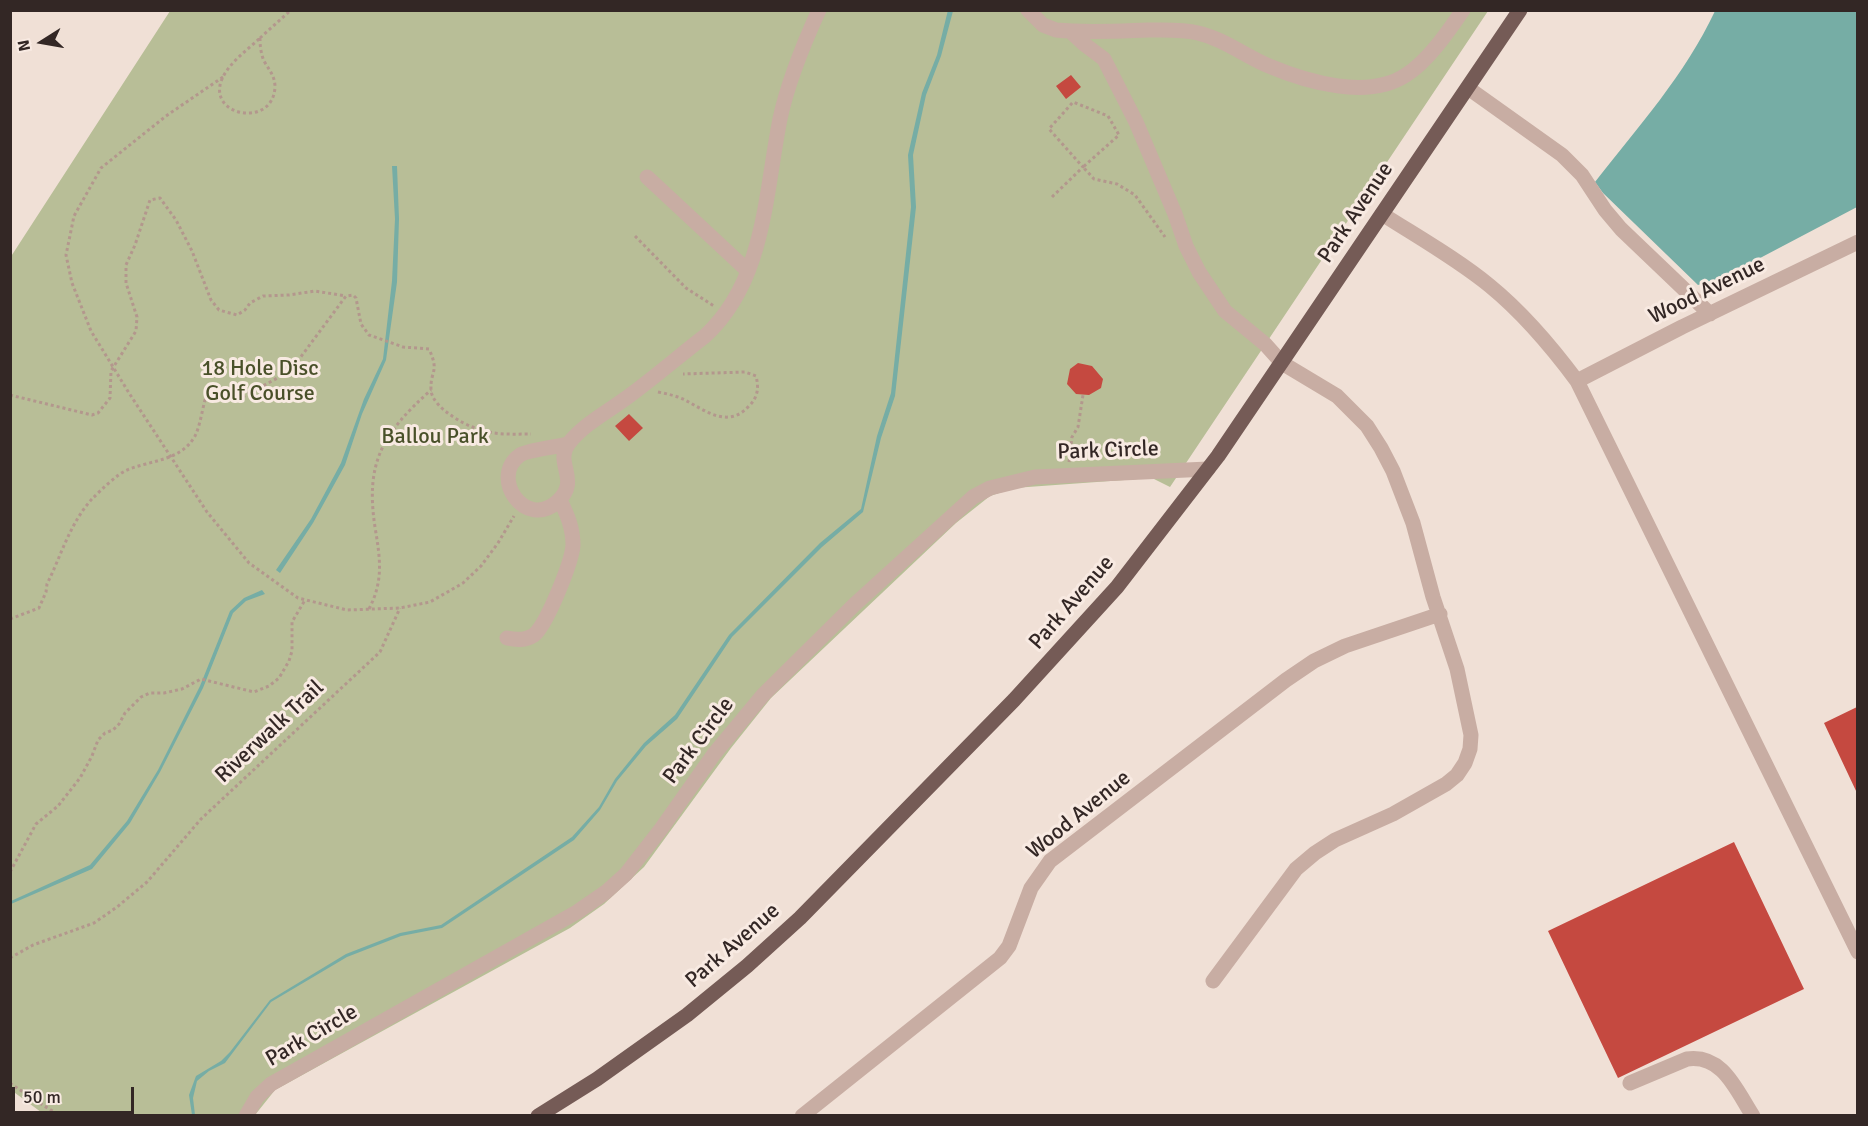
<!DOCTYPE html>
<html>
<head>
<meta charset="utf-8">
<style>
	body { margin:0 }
	#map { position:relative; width:1868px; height:1126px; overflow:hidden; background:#f0e0d6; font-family:Signika,sans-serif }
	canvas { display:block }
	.frame { position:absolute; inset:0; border:12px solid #332725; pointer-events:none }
	.north { position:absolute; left:12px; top:12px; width:60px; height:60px; -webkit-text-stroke:4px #f8eae2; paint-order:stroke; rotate:259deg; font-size:16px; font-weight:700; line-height:24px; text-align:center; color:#332725 }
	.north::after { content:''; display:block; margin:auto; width:21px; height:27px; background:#332725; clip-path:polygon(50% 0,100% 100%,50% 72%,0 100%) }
	.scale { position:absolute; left:12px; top:1087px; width:122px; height:27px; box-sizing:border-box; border:3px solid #332725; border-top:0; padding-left:8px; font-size:18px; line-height:21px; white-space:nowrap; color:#332725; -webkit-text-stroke:4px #f8eae2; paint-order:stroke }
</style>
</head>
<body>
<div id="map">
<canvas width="1868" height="1126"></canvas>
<div class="frame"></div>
<div class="north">N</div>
<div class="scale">50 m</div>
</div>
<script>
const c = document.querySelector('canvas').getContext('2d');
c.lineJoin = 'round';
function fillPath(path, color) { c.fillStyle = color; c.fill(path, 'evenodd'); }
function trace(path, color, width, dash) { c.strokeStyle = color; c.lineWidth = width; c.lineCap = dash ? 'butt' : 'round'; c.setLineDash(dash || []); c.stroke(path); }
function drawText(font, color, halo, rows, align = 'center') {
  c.font = font + ' Signika,sans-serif'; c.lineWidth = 6; c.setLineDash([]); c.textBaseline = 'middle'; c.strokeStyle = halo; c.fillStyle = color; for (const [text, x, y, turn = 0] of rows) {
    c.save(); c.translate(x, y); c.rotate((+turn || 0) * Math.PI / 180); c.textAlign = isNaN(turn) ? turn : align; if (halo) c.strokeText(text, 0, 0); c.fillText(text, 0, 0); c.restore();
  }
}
const green = new Path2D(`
	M170,11h1318l-318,476 -18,-9 -138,10 -24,8 -34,27 -185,175 -40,50 -87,119 -40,37 -34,24 -295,162 -20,25h-210l-34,-25 -1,-832z`);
const water = new Path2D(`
	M948,10l5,1 -12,45 -15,39 -13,60 3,52 -21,189 -14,42 -18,74 -41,35 -90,90 -55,82 -31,27 -29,35 -17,29 -26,30 -132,88 -41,8 -54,21 -76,45 -46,61 -16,8 -12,10 -4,17 2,17h-3l-3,-20 7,-19 25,-15 9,-9 40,-52 76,-46 54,-21 41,-8 131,-88 27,-30 16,-28 29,-36 31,-28 54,-80 91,-92 41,-34 16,-73 14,-43 20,-186 -3,-52 14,-62 15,-38z
	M1715,11h142v196l-133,70 -26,8 -95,-92 -8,-11c43,-55 90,-107 120,-171z
	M392,166h5l2,53 -2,63 -11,78 -24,54 -17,51 -32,58 -33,50 -4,-3 35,-51 30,-56 23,-64 19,-40 9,-78 3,-62z
	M262,590l3,4 -19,7 -13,12 -30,75 -43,84 -30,51 -38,46 -81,35v-3l79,-36 37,-44 31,-51 42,-84 30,-75 14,-13z`);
const building = new Path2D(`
	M1071,75l10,12 -15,12 -10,-13z
	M1078,363l14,3 11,13 -2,9 -12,7 -13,-1 -9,-10 3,-15z
	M629,414l14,14 -14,13 -14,-15z
	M1857,707v86l-33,-70z
	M1734,842l70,147 -186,89 -70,-147z`);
const path = new Path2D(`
	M260,38c0,8 1,16 4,23 5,9 11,15 11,26 -2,42 -69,29 -53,-8 7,-16 25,-29 38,-41z
	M260,38l31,-28
	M223,77l-57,39 -65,52 -27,48 -8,39 6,28 19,48 38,62 78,119 42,51 49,35 49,12 53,-2 30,-6 33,-19 18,-17 17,-23 16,-27
	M1052,197l31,-30 -34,-38 24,-27 35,14 11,19 -36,32 11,12 23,5 18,11 30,42
	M635,236l51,52 28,18
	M658,392c10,2 19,4 27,8 21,11 43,29 64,6 9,-9 10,-18 7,-30l-11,-4 -62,2
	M10,395l82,20 6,-2 12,-15 1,-27 25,-40 1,-14 -11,-34v-18l9,-20 15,-45 10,-2 16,22 16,31 19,49 8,10 18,5 8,-5 5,-7 13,-7 26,-1 26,-4 31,5
	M1069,462l3,-25 6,-10 5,-32
	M369,609c15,-29 11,-51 6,-82 -10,-65 8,-94 56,-137
	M10,619l29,-11 7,-16 1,-8c14,-28 23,-61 45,-85 9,-9 24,-24 35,-29 24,-10 54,-9 68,-34 5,-10 7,-25 10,-36 9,-8 20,-3 32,0l46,-25 14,-13 49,-66 7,-1 3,3 5,26 8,11 34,12 26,2c11,24 1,21 2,41 1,19 41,40 58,42 14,3 28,2 42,2
	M10,872l26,-48 22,-18 22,-28 12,-22 6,-16 7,-7 8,-3 6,-6 6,-11 16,-16 9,-4h14l18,-4 19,-10 53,13 15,-6 10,-8 10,-17 3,-10v-29l13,-22
	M10,958l23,-13 61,-22 23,-16 30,-25 54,-63 179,-167 20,-44
	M10,1083l26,18 25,15`);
const minor = new Path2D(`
	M1028,10l15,15 13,5c31,3 62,1 92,0 17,0 34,-1 50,3 26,6 47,23 71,33 38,16 99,34 137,9 22,-14 42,-43 57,-65
	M1070,31l14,13 20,15 32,63 39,92 11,32 13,26 26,39 40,33 17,19 55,33 30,30 14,22 12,23 20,52 20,74 24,72 14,66 -1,14 -5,14 -8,12 -11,9 -53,30 -58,26 -20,13 -19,16 -83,112
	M1468,88l94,67 20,20 23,35 16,19 89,85
	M647,177l101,94
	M1382,214c36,23 75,45 108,72 33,27 61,60 87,95l281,571
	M1577,381l105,-54 176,-85
	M568,444c-12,3 -41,6 -48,11 -31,22 5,75 37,47 25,-22 -4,-39 12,-59 16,-20 40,-32 60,-47 26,-19 50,-40 76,-60 60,-55 60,-142 75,-217 8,-38 23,-74 39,-109
	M507,638c9,2 18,3 27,-3 13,-11 38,-73 39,-90 0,-17 -6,-31 -13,-45
	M1630,1083l57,-24c36,-5 49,31 66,57
	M246,1116l11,-19 14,-13 306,-172 29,-20 20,-18 35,-45 53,-75 49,-59 91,-90 119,-108 17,-9 45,-11 173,-8
	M802,1116l198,-158 9,-12 22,-58 19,-27 236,-181 28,-19 31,-15 95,-32`);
const major = new Path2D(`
	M538,1116l59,-37 90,-64 60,-49 53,-48 214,-218 103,-113 101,-131 302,-446`);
const streetNames = [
	["Park Avenue",1356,213,-56],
	["Wood Avenue",1707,291,-26],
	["Park Circle",1108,451,-2],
	["Park Avenue",1072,603,-49],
	["Riverwalk Trail",270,732,-43],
	["Park Circle",699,741,-53],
	["Wood Avenue",1079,815,-39],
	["Park Avenue",733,946,-41],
	["Park Circle",312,1036,-30]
];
const parkNames = [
	["18 Hole Disc",260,369],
	["Golf Course",260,394],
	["Ballou Park",435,437]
];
fillPath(green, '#b8be97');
fillPath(water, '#76ada5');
fillPath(building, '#c54940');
trace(path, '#b3978d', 3, [3, 3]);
trace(minor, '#c8ada3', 15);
trace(major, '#755b56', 15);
drawText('22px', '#332725', '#f8eae2', streetNames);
drawText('22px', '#495029', '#f8eae2', parkNames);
</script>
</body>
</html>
